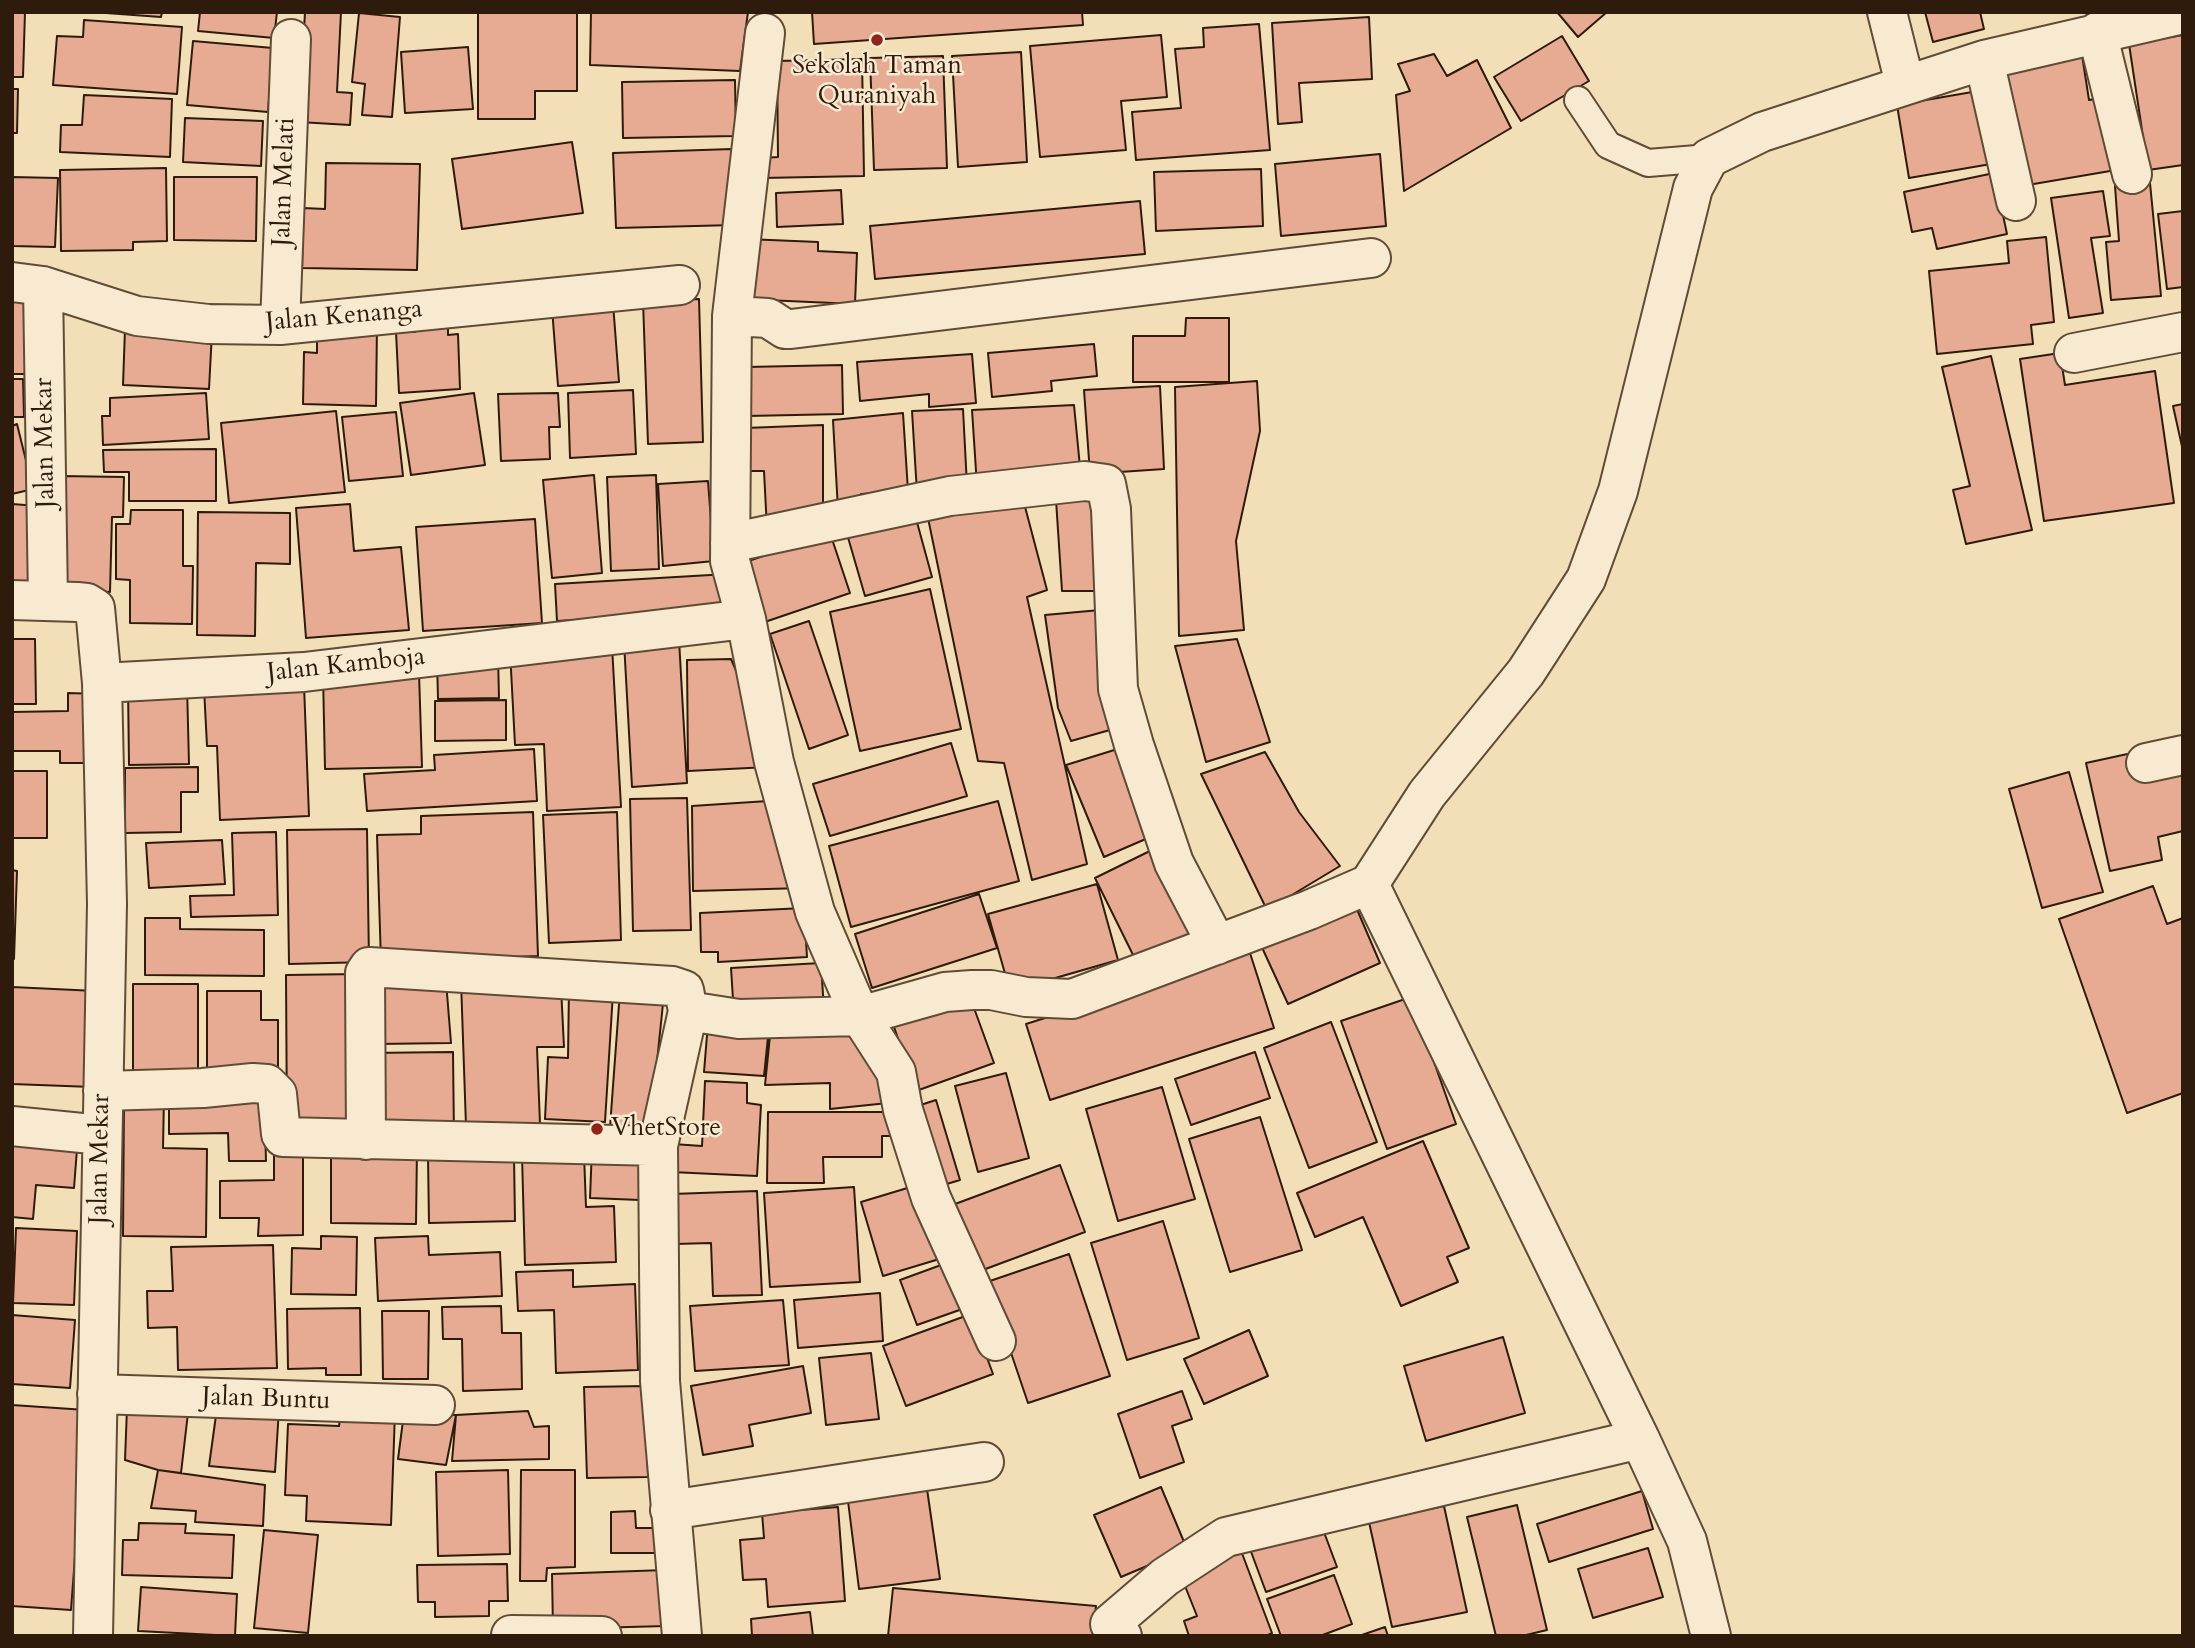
<!DOCTYPE html>
<html>
<head>
<meta charset="utf-8">
<style>
	body { margin:0 }
	#map { position:relative; width:2195px; height:1648px; overflow:hidden; background:#f2dfb8; font-family:Cardo,serif }
	canvas { display:block }
	.frame { position:absolute; inset:0; border:14px solid #2f1b0b; pointer-events:none }
</style>
</head>
<body>
<div id="map">
<canvas width="2195" height="1648"></canvas>
<div class="frame"></div>
</div>
<script>
const c = document.querySelector('canvas').getContext('2d');
c.lineJoin = 'round';
function fillPath(path, color) { c.fillStyle = color; c.fill(path, 'evenodd'); }
function trace(path, color, width, dash) { c.strokeStyle = color; c.lineWidth = width; c.lineCap = dash ? 'butt' : 'round'; c.setLineDash(dash || []); c.stroke(path); }
function drawText(font, color, halo, rows, align = 'center') {
  c.font = font + ' Cardo,serif'; c.lineWidth = 5; c.setLineDash([]); c.textBaseline = 'middle'; c.strokeStyle = halo; c.fillStyle = color; for (const [text, x, y, turn = 0] of rows) {
    c.save(); c.translate(x, y); c.rotate((+turn || 0) * Math.PI / 180); c.textAlign = isNaN(turn) ? turn : align; if (halo) c.strokeText(text, 0, 0); c.fillText(text, 0, 0); c.restore();
  }
}
const building = new Path2D(`
	M12,12h13l-2,65h-11z
	M92,12h70l-1,5z
	M200,12h77l-3,26 -76,-7z
	M305,12h36l-4,80 15,1 -2,32 -51,-3z
	M478,12h99v79h-42v28h-57z
	M591,12h157l-8,59 -150,-6z
	M812,12h270l1,13 -269,19z
	M1557,12h50l-29,25z
	M1925,12h55l4,17 -51,13z
	M359,13l41,4 -8,100 -30,-2 3,-31 -13,-2z
	M1369,17l3,62 -73,4 3,39 -24,2 -6,-101z
	M84,20l98,7 -5,67 -124,-9 4,-49 26,1z
	M1259,24l11,126 -134,10 -4,-48 49,-4 -6,-59 29,-2 -1,-19z
	M1161,35l6,62 -46,4 5,49 -86,7 -10,-111z
	M2183,35v130l-35,5 -19,-126z
	M1562,36l27,45 -68,40 -27,-44z
	M193,41l80,7 -5,64 -81,-7z
	M468,47l5,62 -68,4 -4,-61z
	M1021,52l6,110 -69,5 -6,-111z
	M1434,54l13,22 30,-16 34,68 -107,63 -8,-96 14,-4 -12,-27z
	M2082,55l7,45 21,-3 12,72 -106,18 -20,-118z
	M943,56l4,112 -73,2 -4,-112z
	M862,59l2,117 -102,2v-20l16,-1 -1,-96z
	M735,80l1,56 -113,2 -1,-56z
	M12,89h6l-1,44h-5z
	M1978,91l13,73 -82,14 -12,-73z
	M84,95l88,4 -2,58 -110,-5 1,-27h21z
	M185,118l78,3 -2,45 -78,-4z
	M572,142l11,71 -121,16 -10,-70z
	M732,149l3,76 -119,3 -3,-75z
	M1380,154l6,72 -105,10 -6,-72z
	M326,163l94,1 -3,106 -115,-2 1,-60 22,1z
	M166,168l1,73 -34,1v8l-72,1 -1,-81z
	M1261,169l2,57 -107,5 -2,-59z
	M1994,173l13,61 -70,15 -5,-21 -20,4 -8,-40z
	M12,177l46,1 -3,69 -43,-1z
	M174,177h83l-1,64 -82,-1z
	M2150,183l11,113 -50,4 -5,-58 13,-1 -4,-55z
	M841,190l2,34 -66,3 -1,-34z
	M2103,191l7,45 -19,2 12,75 -34,5 -18,-120z
	M1140,201l5,53 -270,25 -5,-53z
	M2183,211v76l-16,2 -9,-75z
	M2046,237l8,85 -23,3 2,19 -96,10 -8,-83 80,-8 -2,-22z
	M746,239l72,3v9l39,2 -2,51 -112,-5z
	M12,292l23,1 -3,81h-20z
	M699,299l4,143 -55,2 -5,-143z
	M613,303l6,79 -61,4 -6,-78z
	M448,315v20l10,-1 2,55 -61,4 -3,-61h19v-15z
	M1186,318h43v64h-96v-46h52z
	M317,324h60l-1,82 -73,-2 1,-52 13,1z
	M125,329l87,3 -3,57 -86,-4z
	M1094,344l3,32 -46,5 1,10 -60,6 -4,-44z
	M2060,353l5,32 90,-14 19,132 -130,18 -24,-162z
	M972,354l4,49 -47,4v-13l-69,7 -3,-39z
	M1991,356l41,174 -66,14 -13,-54 17,-4 -28,-119z
	M842,365l1,49 -96,2 -1,-49z
	M12,379h11l1,38h-12z
	M1257,381l3,50 -24,110 8,89 -65,6 -4,-249z
	M1160,386l4,83 -74,5 -6,-84z
	M633,390l3,64 -66,4 -2,-65z
	M206,393l3,46 -106,6 -1,-29h8v-18z
	M474,393l11,72 -74,10 -11,-72z
	M558,393l2,34h-11l1,32 -49,2 -3,-67z
	M2183,404v47l-10,-45z
	M1074,405l6,62 -103,19 -5,-76z
	M963,409l4,77 -50,7 -5,-82z
	M336,411l9,81 -116,11 -8,-80z
	M396,412l7,64 -54,5 -7,-64z
	M903,413l5,78 -47,3 1,15 -24,1 -5,-90z
	M17,424l16,65 -21,5v-68z
	M823,425v89l-56,15 -3,-58h-18l-1,-43z
	M216,449v52h-87v-29h-25l-1,-22z
	M594,475l8,98 -50,5 -9,-98z
	M656,475l3,94 -48,2 -4,-94z
	M61,476l63,1 -1,40h-11l-2,75 -52,-2z
	M708,481l6,80 -51,5 -5,-82z
	M1097,495l7,96h-42l-6,-91z
	M1024,503l23,87 -20,7 60,267 -55,16 -28,-117 -26,-2 -50,-243z
	M12,504l26,2 -3,79 -23,-1z
	M350,504l4,47 47,-4 8,83 -103,8 -10,-130z
	M131,510h52v56h10l-1,58 -62,-1v-43l-14,-1v-55h14z
	M198,512l92,1v51l-34,-1 -1,73 -58,-1z
	M915,515l17,62 -67,19 -18,-62z
	M535,519l7,104 -119,8 -7,-104z
	M830,533l20,60 -97,33 -19,-60z
	M728,574l3,37 -174,10 -2,-37z
	M930,589l31,140 -101,22 -30,-139z
	M1111,609l13,117 -53,15 -13,-33 -13,-93z
	M809,621l39,114 -39,14 -39,-115z
	M12,639h23l1,65h-24z
	M679,639l8,144 -55,4 -8,-145z
	M1237,639l33,103 -64,20 -31,-116z
	M612,646l9,161 -74,4 -3,-67 -29,1 -5,-94z
	M498,656l1,42 -61,1 -1,-41z
	M731,659l20,46 18,62 -81,4 -1,-111z
	M419,673l3,94 -97,2 -2,-94z
	M187,685l2,79 -60,1 -1,-79z
	M304,685l5,131 -89,4 -3,-74h-10l-3,-58z
	M68,693l31,1v69h-39v-12h-48v-39l56,-1z
	M506,700v40l-71,1v-40z
	M951,743l16,53 -137,40 -17,-52z
	M1124,747l31,88 -51,22 -38,-92z
	M534,749l3,52 -170,10 -3,-37 71,-4 -1,-15z
	M1265,752l34,60 41,54 -73,44 -66,-136z
	M2132,753l51,16v62l-25,6 4,23 -52,11 -24,-108z
	M198,767v25h-17v40l-56,1v-65z
	M12,771h35v67h-35z
	M2069,772l34,120 -61,16 -33,-119z
	M687,798l4,132 -58,1 -3,-132z
	M783,800l21,88 -111,3 -1,-85z
	M998,801l21,80 -168,46 -22,-81z
	M533,812l5,144 -157,6 -4,-127 44,-1v-18z
	M617,812l4,128 -72,3 -6,-128z
	M367,829l2,133 -80,2 -2,-134z
	M276,832l2,83 -87,2 -1,-21 44,-1 -2,-62z
	M222,840l3,44 -76,4 -3,-45z
	M1160,846l44,89 -65,32 -44,-89z
	M12,870l5,1 -3,88h-2z
	M1097,884l21,76 -108,31 -22,-77z
	M2153,886l14,38 16,-6v175l-56,20 -68,-194z
	M979,894l18,54 -125,40 -17,-54z
	M1353,900l27,63 -92,41 -29,-63z
	M804,908l3,49 -89,5v-10h-17l-1,-39z
	M145,918h35v11l84,1v46l-119,-1z
	M1250,953l24,75 -224,72 -24,-76z
	M821,963l3,47 -90,5 -3,-47z
	M375,972l71,9 5,62 -74,1z
	M360,974l2,160 -75,1 -1,-160z
	M461,981l100,6 3,60h-27l3,77 -74,2z
	M133,984h65v101l-65,1z
	M12,987l84,4 -4,96 -80,-3z
	M569,987l44,5 -8,130 -60,-3 3,-62 20,1z
	M207,991h54v29h17v55h-71z
	M620,991l44,3 -14,135 -40,-2z
	M970,997l24,66 -78,28 -23,-67z
	M1411,997l45,127 -69,25 -46,-128z
	M1331,1022l46,120 -68,26 -45,-120z
	M708,1023l61,4 -5,49 -60,-4z
	M868,1030l20,73 -58,6v-26l-65,2 5,-49z
	M453,1052l1,85 -83,1 -3,-85z
	M1255,1052l15,46 -79,27 -16,-46z
	M1006,1073l23,85 -51,14 -23,-86z
	M705,1081l42,2v20l14,2 -4,71 -86,-4 2,-28 29,2z
	M1162,1087l33,112 -77,22 -32,-112z
	M264,1091l2,70h-37l-1,-28 -59,1v-41z
	M124,1097h40l-1,51 44,1 -1,88 -83,-1z
	M936,1100l24,80 -30,9 -25,-79z
	M768,1112h127v24h-13v21h-59l1,26h-57z
	M1260,1117l42,133 -72,22 -41,-133z
	M12,1131l66,5 -4,52 -38,-3 -3,34 -21,-2z
	M1423,1141l46,107 -22,9 11,25 -57,24 -38,-89 -48,20 -18,-44z
	M274,1142l29,1v92l-45,1 1,-18h-39v-37l54,-1z
	M331,1148l86,1 -1,75 -85,-1z
	M592,1148l50,1 -2,51 -50,-2z
	M584,1154l2,53 28,-1 2,56 -91,3 -3,-109z
	M514,1156l1,65 -86,2 -1,-66z
	M1060,1165l25,67 -113,42 -25,-67z
	M924,1183l22,74 -63,19 -22,-74z
	M854,1187l6,95 -90,5 -6,-94z
	M757,1191l5,104 -49,1 -2,-53 -36,1 -3,-50z
	M1163,1221l36,117 -72,22 -36,-117z
	M16,1228l61,3 -3,74 -61,-2z
	M321,1236l36,1 -1,58 -65,-1 1,-46 29,1z
	M428,1236l1,19 71,-3 2,44 -124,5 -3,-63z
	M273,1245l4,123 -99,2 -1,-43 -29,1 -1,-37h26l-2,-44z
	M1069,1254l41,122 -82,27 -41,-121z
	M952,1261l16,46 -51,18 -17,-45z
	M573,1270v17l62,-3 3,86 -82,3 -2,-63 -36,1 -2,-39z
	M880,1293l3,48 -85,7 -4,-48z
	M783,1300l6,65 -94,6 -5,-65z
	M501,1306l1,27h19l1,56 -59,2 -1,-52h-19l-1,-32z
	M360,1308l1,67h-35v-7l-38,1 -1,-60z
	M382,1311h47l-1,68h-45z
	M971,1314l22,60 -87,32 -23,-60z
	M12,1315l63,5 -5,68 -58,-4z
	M1249,1330l19,46 -64,28 -20,-45z
	M1503,1337l22,76 -99,28 -22,-75z
	M871,1353l8,66 -53,6 -7,-67z
	M803,1366l8,47 -62,12 4,21 -50,9 -12,-69z
	M646,1386l2,91 -61,1 -3,-91z
	M1182,1391l10,28 -20,7 12,36 -44,16 -22,-64z
	M12,1405l74,5 -15,200 -59,-4z
	M127,1408l61,5 -7,60 -23,-3 -33,-10z
	M217,1408l62,1 -4,63 -66,-6z
	M341,1411l54,1 -4,113 -85,-4 1,-25 -22,-1 3,-71 51,2z
	M528,1411l6,16 15,-1v33l-97,2 4,-46z
	M404,1413l52,2 -10,50 -48,-6z
	M158,1470l107,15 -2,41 -68,-4 1,-11 -45,-3z
	M508,1470l2,84 -72,2 -2,-84z
	M521,1470h54v97l-28,1 -1,13h-26z
	M926,1482l14,97 -81,10 -12,-96z
	M1161,1487l26,62 -66,28 -27,-62z
	M1642,1491l11,38 -104,33 -12,-38z
	M1517,1505l30,125 -25,6h-26l-29,-119z
	M1444,1506l23,106 -75,15 -23,-105z
	M838,1507l7,94 -77,6 -2,-28 -23,1 -3,-40 24,-2 -2,-25z
	M635,1511l1,17h20v25h-45v-41z
	M139,1523l47,1 -1,9 49,2 -2,43 -110,-3 1,-35h15z
	M1321,1524l16,43 -71,25 -16,-43z
	M264,1530l54,5 -10,98 -54,-5z
	M1240,1548l32,85 -6,3h-77l-5,-15 13,-5 -18,-45z
	M1648,1548l15,49 -70,21 -15,-49z
	M507,1564l1,37h-19v15l-54,1v-15h-17l-1,-37z
	M665,1570l2,56 -114,3 -1,-55z
	M1334,1575l18,49 -32,12h-39l-14,-37z
	M141,1587l96,7 -2,42 -97,-5z
	M893,1588l203,18 -3,30h-205z
	M810,1612l3,24h-61l-1,-17z
	M1385,1627l3,9h-29z`);
const service = new Path2D(`
	M1578,100l30,45 40,18 61,-5`);
const minor = new Path2D(`
	M1887,12l18,72
	M2097,32l35,142
	M765,33l-33,283 -2,245 16,58 28,143 41,150 45,104 36,56 7,38 28,88 65,143
	M1984,60l32,141
	M12,282l31,4 94,30 71,8 72,1 400,-40
	M43,286l5,314
	M732,316l36,2 17,11h6l580,-71
	M280,325l11,-286
	M2074,353l109,-21
	M730,543l220,-47 135,-15 21,3 5,25 7,180 16,56 40,118 43,82
	M12,600l65,2 10,1 8,5 7,75 202,-11 442,-53
	M2146,763l37,-8
	M688,1011l51,8 121,-3 85,-24 27,-2h19l35,7 46,2 237,-89 60,-26
	M103,1091l100,-3 50,-5 14,1 10,10 4,40 2,3 375,9
	M12,1126l90,9
	M366,1140l-1,-167 4,-6 303,19 12,4 4,21 -30,135 2,235 22,255
	M97,1394l338,11
	M670,1510l314,-48
	M511,1635l91,1
	M93,1636l14,-732 -5,-221
	M1122,1636l-12,-12 55,-47 61,-40 414,-98
	M1711,1636l-24,-95 -47,-102 -271,-555 58,-90 99,-122 60,-93 32,-88 75,-303 16,-30 53,-26 222,-72 199,-46`);
const markers = [
	[877,40,7,"#8f2418"],
	[597,1129,7,"#8f2418"]
];
const poiNames = [
	["Sekolah Taman",877,67],
	["Quraniyah",877,97],
	["VhetStore",611,1129,"left"]
];
const streetNames = [
	["Jalan Melati",285,182,-88],
	["Jalan Kenanga",344,317,-5],
	["Jalan Mekar",46,443,-91],
	["Jalan Kamboja",346,666,-6],
	["Jalan Mekar",101,1159,-89],
	["Jalan Buntu",266,1400,2]
];
fillPath(building, '#e7aa93');
trace(building, '#2f1b0b', 2);
trace(service, '#604c36', 30);
trace(minor, '#604c36', 42);
trace(service, '#f7ead1', 26);
trace(minor, '#f7ead1', 38);
for (const [x, y, r, color] of markers) { const dot = new Path2D(); dot.arc(x, y, r, 0, 2 * Math.PI); c.fillStyle = color; c.fill(dot); trace(dot, '#f7ead1', 2.5); }
drawText('26px', '#2f1b0b', '#f7ead1', poiNames);
drawText('26px', '#2f1b0b', '#f7ead1', streetNames);
</script>
</body>
</html>
